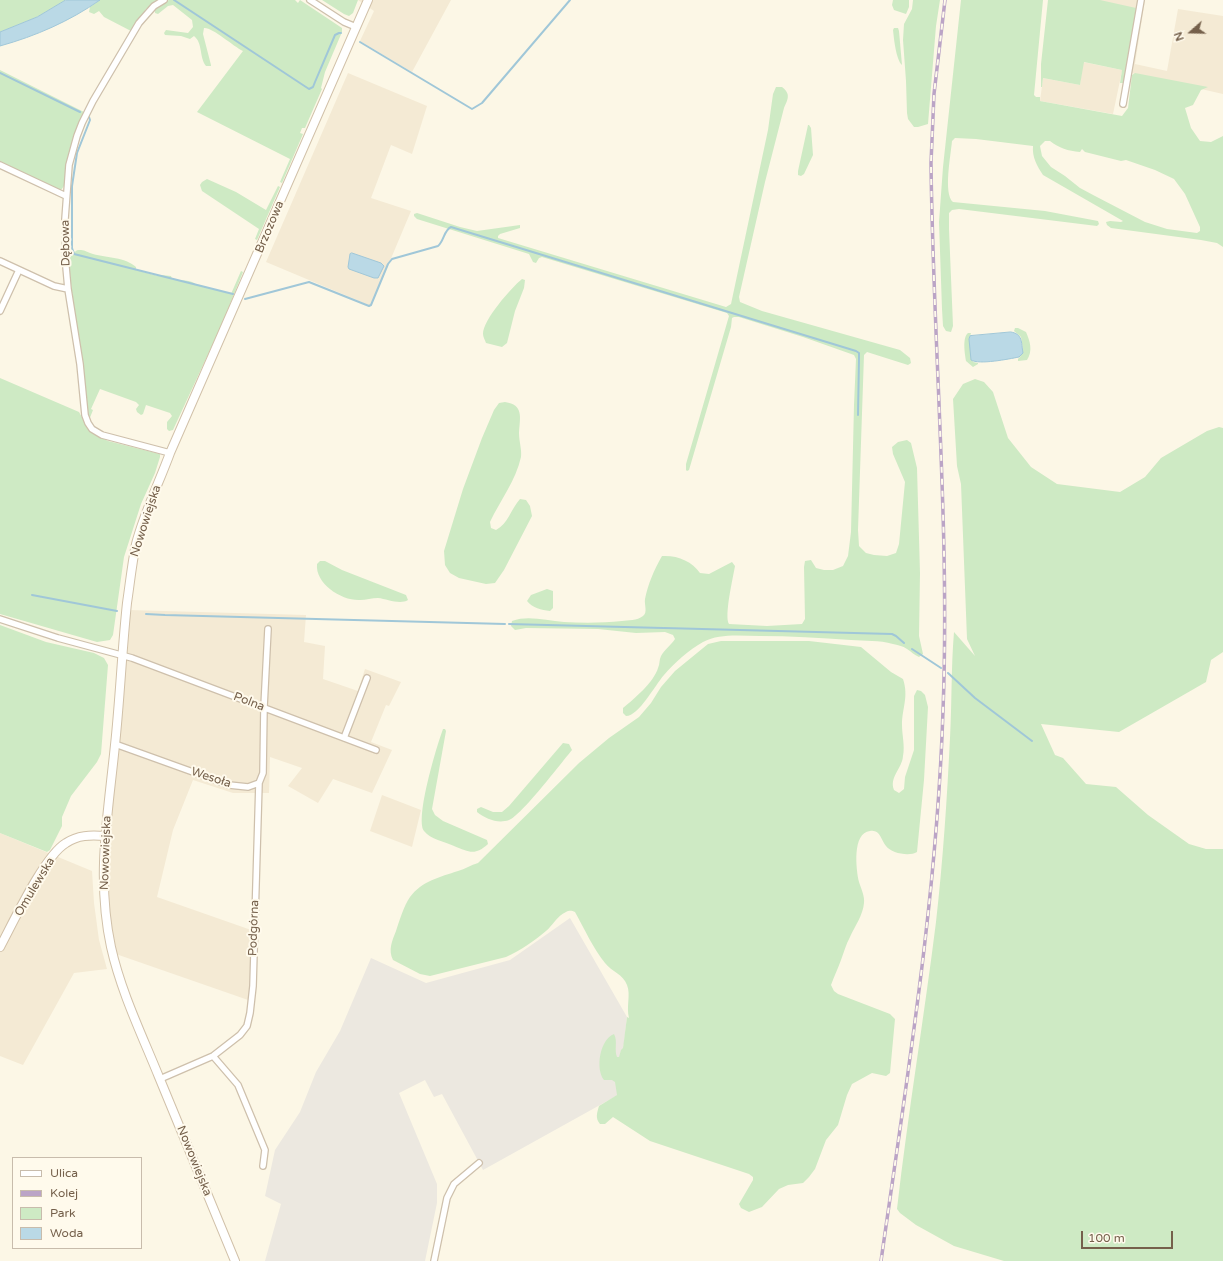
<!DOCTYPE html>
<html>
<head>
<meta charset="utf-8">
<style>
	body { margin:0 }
	#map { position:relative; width:1223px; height:1261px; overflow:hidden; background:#fcf7e6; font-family:"Varela Round",sans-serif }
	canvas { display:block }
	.legend { position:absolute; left:12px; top:1157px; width:130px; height:92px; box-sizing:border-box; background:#fffaec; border:1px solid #c8bcac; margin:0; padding:5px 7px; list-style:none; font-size:12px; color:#75604b }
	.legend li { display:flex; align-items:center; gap:8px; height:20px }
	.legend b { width:20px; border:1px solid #c8bcac }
	.north { position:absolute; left:1171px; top:12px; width:40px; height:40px; -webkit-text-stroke:3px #fffaec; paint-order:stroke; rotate:250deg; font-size:11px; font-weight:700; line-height:16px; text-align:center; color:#75604b }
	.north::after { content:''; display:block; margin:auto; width:14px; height:18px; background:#75604b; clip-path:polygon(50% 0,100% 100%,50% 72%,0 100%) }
	.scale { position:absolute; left:1081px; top:1231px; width:92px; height:18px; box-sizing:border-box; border:2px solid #75604b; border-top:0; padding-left:5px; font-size:12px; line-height:14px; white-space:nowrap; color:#75604b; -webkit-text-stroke:3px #fffaec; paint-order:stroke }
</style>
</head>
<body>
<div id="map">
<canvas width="1223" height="1261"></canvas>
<ul class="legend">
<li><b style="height:5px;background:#fff"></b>Ulica</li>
<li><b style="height:5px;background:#bba4c6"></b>Kolej</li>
<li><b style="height:11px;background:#ceeac4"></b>Park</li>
<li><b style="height:11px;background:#bad9e6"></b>Woda</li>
</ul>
<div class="north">N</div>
<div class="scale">100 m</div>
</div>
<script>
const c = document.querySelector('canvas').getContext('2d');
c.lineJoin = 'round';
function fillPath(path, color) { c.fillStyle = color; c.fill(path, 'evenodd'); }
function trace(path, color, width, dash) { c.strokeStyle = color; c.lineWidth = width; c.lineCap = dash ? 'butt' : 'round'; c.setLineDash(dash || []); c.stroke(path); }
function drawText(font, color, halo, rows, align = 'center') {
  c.font = font + ' "Varela Round",sans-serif'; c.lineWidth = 4; c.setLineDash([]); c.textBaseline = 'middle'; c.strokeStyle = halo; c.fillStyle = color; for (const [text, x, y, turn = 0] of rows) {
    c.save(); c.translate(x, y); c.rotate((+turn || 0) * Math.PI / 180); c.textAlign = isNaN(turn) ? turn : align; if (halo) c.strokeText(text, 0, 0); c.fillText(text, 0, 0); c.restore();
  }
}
const residential = new Path2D(`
	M358,0h93l-39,72 -52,-31 14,-30z
	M1074,0h71l-10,64 32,7 11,-62 45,7v78l-101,-23 -9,43 -73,-13 3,-23 37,7 3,-23 39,8z
	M348,73l79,33 -15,48 -21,-9 -20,53 40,13 -40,95 -105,-44z
	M128,610l178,5 -2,27 21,4 -2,33 35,12 7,-22 36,13 -12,24 -3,-1 -15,37 21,8 -20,43 -39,-14 -15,24 -30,-17 14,-18 -32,-11 -1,36h-36l-40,-13 -20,50 -16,67 97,34 -3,70 -138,-48 -6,-35 2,-123z
	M382,795l39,15 -9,37 -42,-16z
	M0,833l92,38 2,32 5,37 8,29 -33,4 -51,92 -23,-9z`);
const industrial = new Path2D(`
	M570,918l57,99 -9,78 -135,75 -41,-76 -8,3 -9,-17 -26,13 38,91v19l-12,58h-160l16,-57 -16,-8 10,-46 25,-38 16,-40 24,-41 31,-73 55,25 84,-23z`);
const green = new Path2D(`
	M0,0h66l-29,17 -37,15z
	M100,0h58l-12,9 -15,22 -27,-14 -5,-6 -5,3 -5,-2 1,-5z
	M169,0h126l3,3 2,-3 42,28v4l-17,40 -4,16 1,1 -17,39h-3l-2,5 3,1 -21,49 -2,-1 10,-23 -93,-47 46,-61c-10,-5 -31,-24 -39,-23l-1,6 8,31v1h-5c-7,-9 -3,-23 -12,-30l-4,3 -9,-3 -16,-1 -1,-2 2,-3 22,3 5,-6 -1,-7 -19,-15 -5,1 -10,8 -3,-1v-5z
	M322,0h36l-5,13 -4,3 -5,-2z
	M893,0h16v7l-3,7 -12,-4 -2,-5z
	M913,0h27l-4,26 -8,98 -10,3h-4l-6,-8 -1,-6 -1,-32 -3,-41 1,-16 8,-15z
	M961,0h82l-9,95 2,2h4v4l82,15 6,-8 4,-33 3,-2 73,14 -7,3 -8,15 -8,3 6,20 9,13 11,1 12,-6v111l-6,-4 -16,-3 -90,-12 -4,-3 -1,-3 4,-1 11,1 2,-1 -80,-46c-6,-9 -11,-18 -10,-29l-57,-7 -21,-1 -3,3c-1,13 -9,53 1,61l92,9 53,10 1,3 -2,2 -138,-17 -7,1 -3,3v16l4,97 -2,6 -5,-1 -3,-5 -1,-17 -3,-87 4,-55zM1045,141h5c9,7 18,10 30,11l2,-3 3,3 36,9 5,-1 29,10 19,9 11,15 15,33v4l-3,2 -30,-4 -22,-7 -50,-26 -15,-8 -15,-12 -14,-9 -9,-11 -2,-10z
	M1048,0h52l36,8 -11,73 -2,2h-3l2,-13 -38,-8 -4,23 -37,-7 -1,9h-1v-23z
	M894,28h4l1,3 3,34c-6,-6 -8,-26 -9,-35z
	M0,70l84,42 -14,36 -6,38 -3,4h-2l-59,-28z
	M776,87h6c9,7 6,12 2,21l-19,74 -26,115 1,5 22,9 138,39 10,8 1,5 -3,2 -41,-13 -3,3 -6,175 1,16 7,7 8,2 13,1 9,-3 3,-9 6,-62 -12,-28 -1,-7 6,-5 9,-2 4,3 6,25 3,105 -1,63 4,18 -4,3c-5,-2 -7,-5 -12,-8 -4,-3 -10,-4 -14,-5 -14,-4 -28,-3 -42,-4 -31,-2 -61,-4 -91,-4 -19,0 -40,-3 -57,6 -14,8 -29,21 -39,33 -9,10 -25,41 -38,41l-3,-3v-5c11,-9 31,-26 35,-40 2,-4 1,-8 3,-12 4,-7 10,-11 14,-17l-2,-4 -8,-3 -29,1 -38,-4 -72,-1 -11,2 -4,-4 1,-5c17,-6 34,0 52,1 19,1 39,1 58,-1 6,-1 15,0 21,-5 5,-3 1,-12 2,-17 3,-15 9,-29 17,-43 15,-1 30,5 38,17l9,1 23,-12 3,4c-2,12 -11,50 -6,58l38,2 35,-2 3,-5 -1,-52 1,-6 6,-1 5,8 8,2h9l10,-4 5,-10 3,-24 3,-127 2,-46 -2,-4 -51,-18 -64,-20h-5l-2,1 -1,9 -42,143 -2,1 -1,-1v-6l43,-148 -2,-3 -185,-56 -3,1 -3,5 -3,-1 -4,-8 -112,-35 -3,-3v-2l3,-1 43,14 17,4 43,-6v3l-20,6 -2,2v2l228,69 5,-3 37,-174 5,-36z
	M808,125h1l2,3 2,27 -9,19 -3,2 -3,-1v-4z
	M207,179l29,13 30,18 12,-24 2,1 -23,53 -2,-1 4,-10 -57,-38 -2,-6 2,-3z
	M68,245h2l1,3 4,4c2,-2 2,-2 6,-2 4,0 8,3 12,4 14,4 32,3 43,13v3l22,6 3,-1 10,1 1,3c9,2 18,0 25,6l34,9 10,-23 2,1 -21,52 -49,106 -4,1 -2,-2v-7l5,-6 -2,-3 -24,-8 -3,9 -2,1 -4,-3 -1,-3 3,-4 -3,-3 -36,-13 -9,20 2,1 -4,10 -16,-119 -4,-35z
	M522,279l3,1 -1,8 -9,23 -8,32 -5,4 -16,-4c-1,-3 -3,-6 -3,-9 0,-14 28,-46 39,-55z
	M1015,328h3l8,4c4,9 7,19 1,28l-9,1v-2c7,-6 4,-14 3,-22l-7,-6z
	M968,333h3l-2,6 4,23 5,1v1l-5,3 -7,-6c-1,-7 -4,-23 2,-28z
	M0,378l79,34 10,18 7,5 12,6 52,13v3l-5,16 -14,31 -17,53 -11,78 -3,5 -13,2 -97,-28z
	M975,379l9,3 9,10 15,46 23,29 26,17 63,8 25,-15 16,-19 46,-27 12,-4 4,1v224l-12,8 -5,22 -87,50 -78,-8 14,31 8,3 23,26 30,3 32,28 41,29 17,5h17v412h-219l-50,-15 -38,-21 -16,-12 -3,-4c11,-96 27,-191 39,-287 7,-61 11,-123 14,-184 2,-35 1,-71 4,-106l21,24 -8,-17 -6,-155 -4,-18 -4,-67 10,-15z
	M505,402c19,3 15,15 14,31 0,8 3,17 2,24 -5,23 -21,44 -31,65l1,6 5,2c12,-6 15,-21 24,-31l6,1 4,6 2,10 -28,54 -9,13 -9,1 -27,-6 -9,-5 -5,-8 -1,-14 19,-62 19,-51 12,-28 5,-7z
	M320,561h5l17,9 64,25 2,5c-8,5 -21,-1 -30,-2 -6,0 -12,2 -18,2 -18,1 -45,-16 -43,-36z
	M547,589l6,2v17l-3,3c-9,-1 -17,-3 -23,-10l4,-6z
	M0,625l46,17 48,11 10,5 4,7 -7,89 -4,8 -26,34 -9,21v9l-12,24 -3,2 -47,-19z
	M721,641h88l52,6 30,25 12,7c6,18 -1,29 -1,46 0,10 3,21 1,31 -1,13 -14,21 -9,34l5,3 5,-4 1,-12 9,-27v-54l3,-6 4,1 4,4 3,12 -4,73 -7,72c-8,5 -26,1 -31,-6 -5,-6 -6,-17 -16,-15 -18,2 -14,38 -11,51 2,6 6,15 5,21 -1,12 -9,23 -14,34 -4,7 -6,15 -9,23 -3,8 -7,17 -10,25l3,6 4,3 52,20 5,5 -5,54 -4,3 -14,-3 -20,11 -5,11 -9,30 -12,15 -11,29 -6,8 -6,6 -15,2 -9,4 -17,18 -13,5 -8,-4 -2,-4 14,-24v-3l-4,-3 -99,-33 -37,-24 -8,7h-5c-5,-6 -3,-11 -1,-18l18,-11 -2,-13 -3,-2h-8c-9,-11 -4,-41 10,-46 4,7 0,16 3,23h2l2,-7 2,-2 4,-31 2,1c-3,-12 2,-23 -2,-33 -4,-11 -15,-13 -22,-22 -12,-15 -20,-33 -30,-51 -3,-1 -5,-2 -9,0 -9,4 -13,13 -20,19 -12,10 -26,20 -40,26l-76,19 -10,-2 -27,-14c-5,-10 -1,-19 3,-29 3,-9 8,-26 14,-34 12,-16 30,-20 48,-26 7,-2 13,-6 20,-8l101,-100 30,-25 30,-21 12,-14 10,-16 14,-16 33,-27z
	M443,729h2l1,2 -14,78 3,6 8,6 44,19 1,4c-13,12 -19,8 -34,2 -9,-4 -24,-7 -30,-15 -9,-13 13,-86 19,-102z
	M563,743l6,1 3,6c-10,12 -51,66 -63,70 -11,4 -23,-1 -32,-8v-3l4,-2 12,5h9l7,-6z`);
const water = new Path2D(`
	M66,0h34c-30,21 -64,36 -100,46v-14l37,-15z
	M352,253l29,10 3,3 -6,12h-4l-25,-9 -1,-2 2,-13z
	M1011,332c12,2 10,10 12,21l-4,4c-10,2 -40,8 -48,3l-2,-21 1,-3z`);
const stream = new Path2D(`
	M174,0l135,89 4,-2 2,-5 20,-47 4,-2h2
	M360,42l112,67 10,-6 88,-103
	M0,73l80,39
	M89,117l1,3 -13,33 -5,33v62l2,6 159,40
	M245,299l64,-17 60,24 2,-1 17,-41 4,-5 46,-13c6,-5 6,-16 13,-19l405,124 3,2v5l-1,57
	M32,595l85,16
	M146,614l19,1 340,9
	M509,624l154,4
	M664,628l228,6 4,2 8,7
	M912,649l29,19
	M948,673l27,25 57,43`);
const street = new Path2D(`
	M164,0l-10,6 -15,17 -46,78 -11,22 -5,13 -8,29 -4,54 1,48 2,22 12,75 5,51 3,8 4,6 10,6 68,18
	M310,0l34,22 12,5
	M1123,104l18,-104
	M0,165l66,31
	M0,261l54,25 14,3
	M0,311l19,-41
	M0,619l58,19 74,20 244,92
	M344,738l23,-60
	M115,744l114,41 19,2 11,-4 4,-10 1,-66 4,-78
	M213,1056l25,29 27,65 -2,16
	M160,1079l53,-23 27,-21 7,-9 3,-13 3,-27 6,-203
	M434,1261l13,-63 7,-14 25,-21`);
const secondary = new Path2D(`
	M0,947c13,-24 44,-91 66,-104 12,-8 24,-8 39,-7
	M235,1261c-25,-61 -50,-122 -76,-184 -17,-42 -38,-85 -48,-130 -15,-70 -3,-132 4,-202 5,-47 7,-95 12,-142 3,-20 5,-40 9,-59 8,-31 23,-61 34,-91l198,-453`);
const rail = new Path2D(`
	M881,1261c26,-183 56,-365 62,-550 7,-183 -10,-366 -12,-548l3,-69 11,-94`);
const streetNames = [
	["Brzozowa",270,227,-67],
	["Dębowa",66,243,-91],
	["Nowowiejska",146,521,-72],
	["Polna",249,702,21],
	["Wesoła",211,778,18],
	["Nowowiejska",106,853,-88],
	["Omulewska",35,887,-59],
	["Podgórna",254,928,-88],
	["Nowowiejska",194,1161,68]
];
fillPath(residential, '#f4ead4');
fillPath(industrial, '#ece8e0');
fillPath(green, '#ceeac4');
fillPath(water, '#bad9e6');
trace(water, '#a0c7d8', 1);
trace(stream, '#a0c7d8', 2);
trace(street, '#cec0ac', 8);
trace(secondary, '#d1c1a9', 10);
trace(street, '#fff', 5.5);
trace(secondary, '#fff', 8);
trace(rail, '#bba4c6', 3.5);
trace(rail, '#fffaec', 2, [6]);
drawText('12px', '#75604b', '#fffaec', streetNames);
</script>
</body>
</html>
